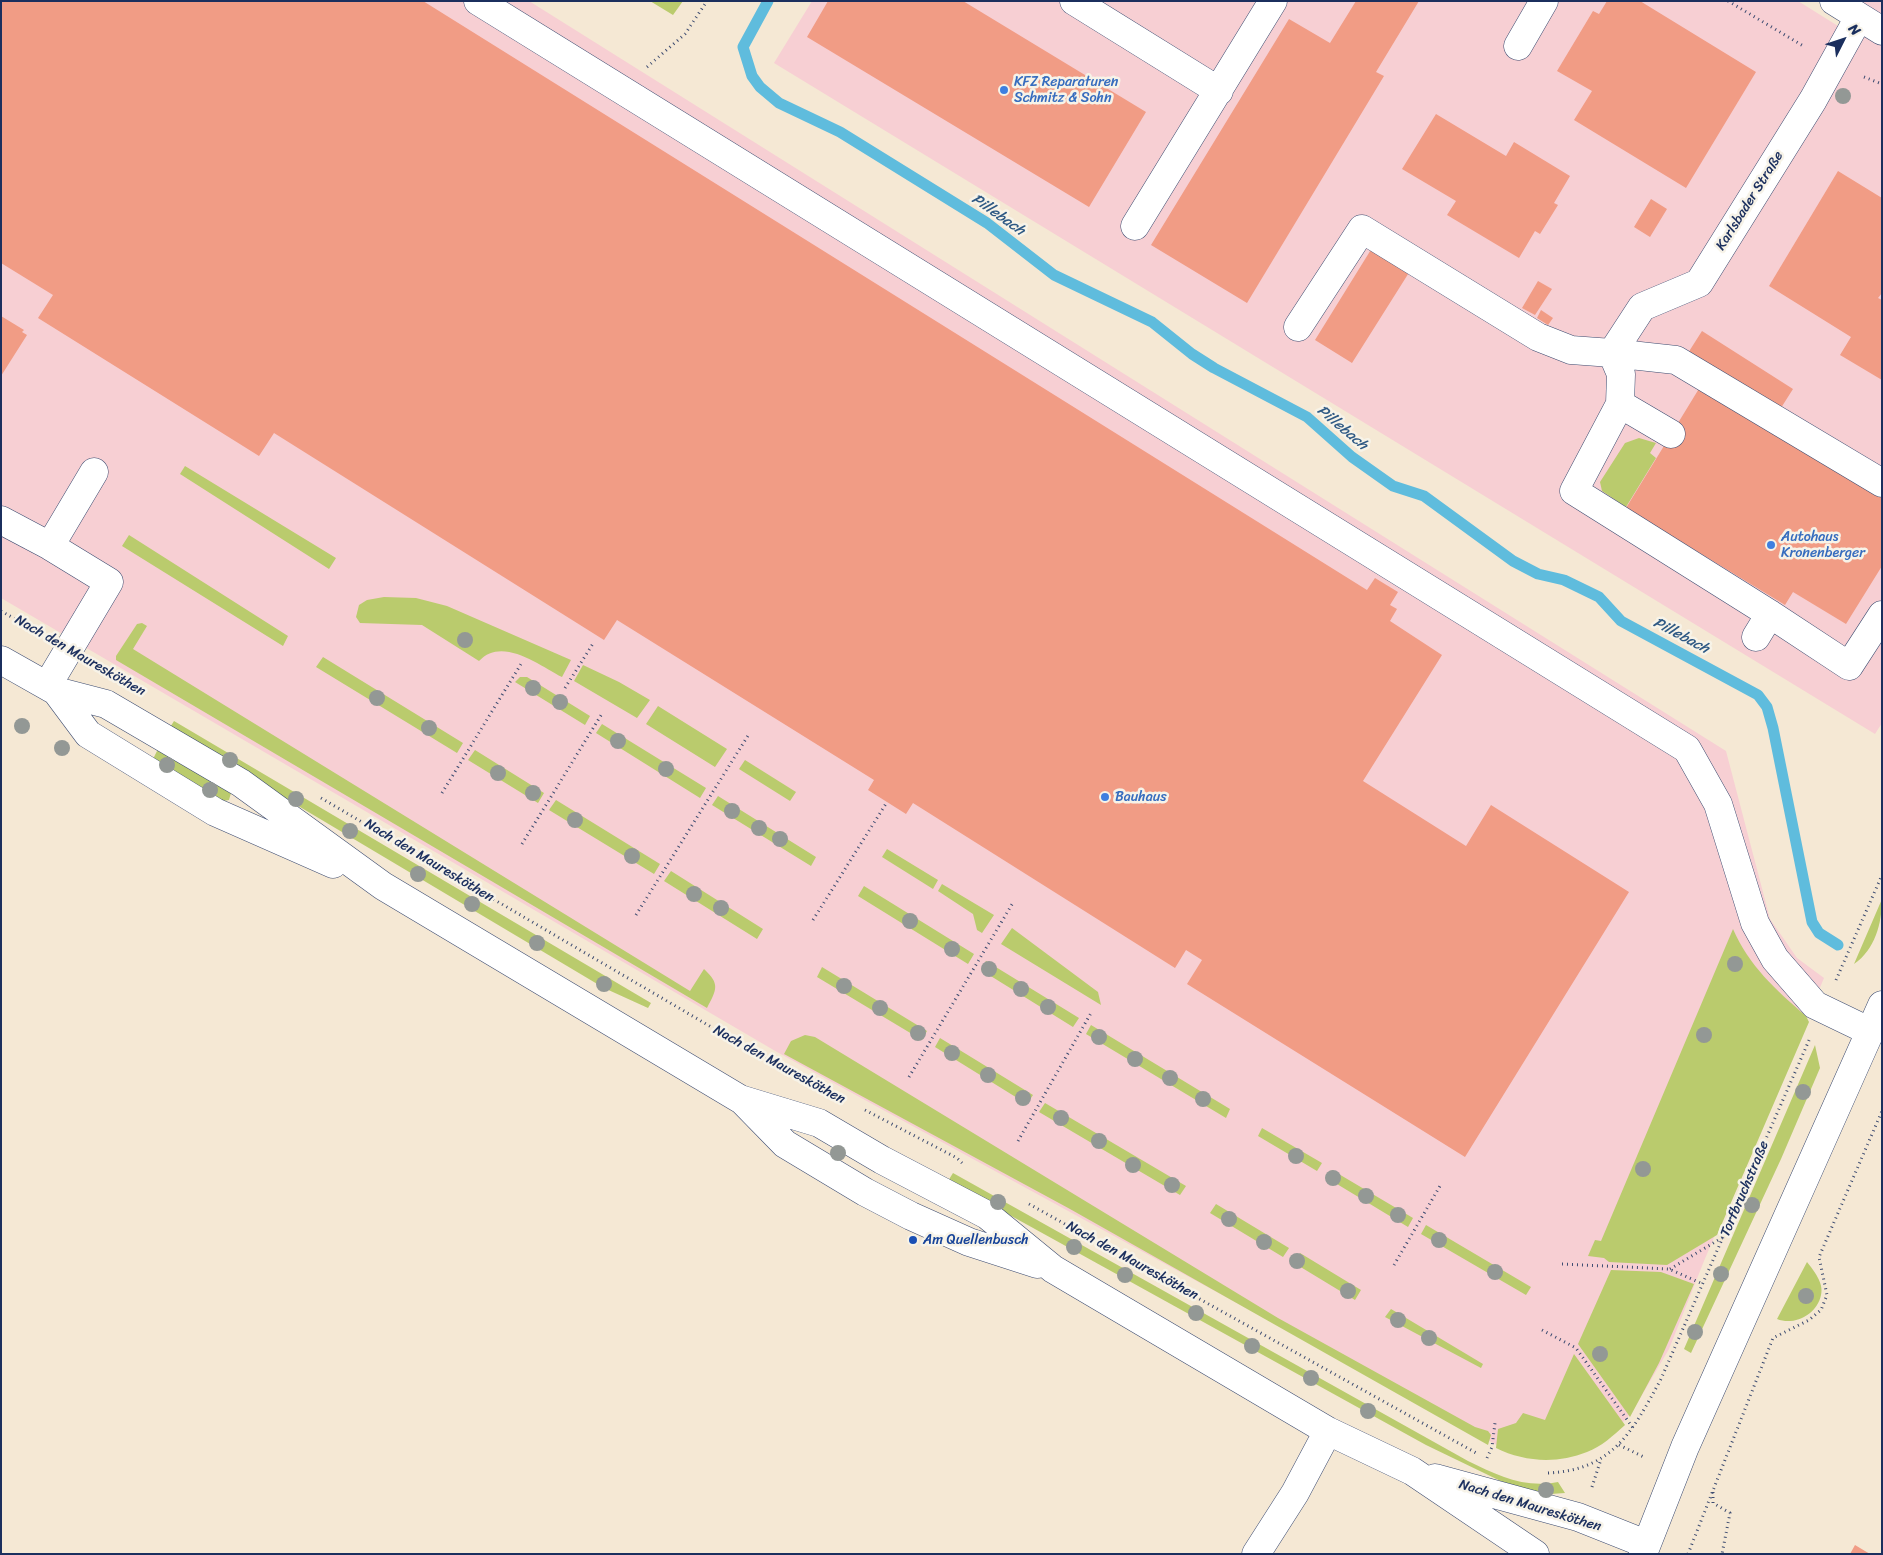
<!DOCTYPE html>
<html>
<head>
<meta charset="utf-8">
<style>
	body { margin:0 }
	#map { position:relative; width:1883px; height:1555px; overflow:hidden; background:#f5e8d4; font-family:Sriracha,sans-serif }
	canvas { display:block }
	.frame { position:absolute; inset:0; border:2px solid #1b2f5e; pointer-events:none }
	.north { position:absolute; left:1818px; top:15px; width:50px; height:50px; -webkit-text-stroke:4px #f7f3e8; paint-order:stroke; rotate:49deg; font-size:14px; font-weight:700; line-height:20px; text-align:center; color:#1b2f5e }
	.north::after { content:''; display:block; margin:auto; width:18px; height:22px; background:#1b2f5e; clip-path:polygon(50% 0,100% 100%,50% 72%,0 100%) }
</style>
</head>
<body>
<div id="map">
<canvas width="1883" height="1555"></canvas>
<div class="frame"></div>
<div class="north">N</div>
</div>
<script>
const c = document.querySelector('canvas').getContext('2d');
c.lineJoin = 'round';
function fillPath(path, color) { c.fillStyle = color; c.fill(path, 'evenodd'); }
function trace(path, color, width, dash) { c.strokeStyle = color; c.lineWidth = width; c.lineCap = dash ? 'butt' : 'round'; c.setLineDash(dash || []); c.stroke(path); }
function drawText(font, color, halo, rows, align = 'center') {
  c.font = font + ' Sriracha,sans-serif'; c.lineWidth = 5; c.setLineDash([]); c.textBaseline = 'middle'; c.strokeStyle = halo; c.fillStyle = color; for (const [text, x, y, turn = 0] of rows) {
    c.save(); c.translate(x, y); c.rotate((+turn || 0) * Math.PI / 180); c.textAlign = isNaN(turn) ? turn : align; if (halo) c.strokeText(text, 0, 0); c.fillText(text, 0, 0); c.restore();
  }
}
const built = new Path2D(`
	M1,1h528l1197,750 44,168 27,39 27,20 -120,283 -35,88 -37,63 -24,27 -44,18 -49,-2 -738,-403 -776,-454z
	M812,1h986l40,25 16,-25h28v722l-7,11 -1101,-671z`);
const green = new Path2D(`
	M650,1h33l-10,14z
	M1639,438l17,5 -6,10 6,5 -30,49 -24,-16 -2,-9 25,-39z
	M185,466l151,92 -7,11 -149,-95z
	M129,535l159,101 -5,10 -161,-100z
	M384,597l32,1 31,8 124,54 -9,17c-23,-12 -60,-41 -83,-16l-57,-36 -62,-2 -4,-6 3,-12 8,-5z
	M142,623l5,3 -14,23 557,342 14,-22c16,15 13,20 3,39l-591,-348v-4l21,-32z
	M323,657l140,86 -6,10 -141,-86z
	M583,665l36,17 31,18 -13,18 -63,-37z
	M520,677h7l63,39 -5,9 -70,-43z
	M658,706l69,43 -12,18 -69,-43z
	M174,721l477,282 -3,5 -44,-20 -435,-259z
	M602,724l104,64 -6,10 -104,-65z
	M159,747l72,46 -2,7 -6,1 -70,-42z
	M475,750l69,43 -6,10 -70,-43z
	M745,760l51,32 -6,9 -51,-32z
	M718,796l98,61 -5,9 -99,-61z
	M556,800l104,64 -6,10 -105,-64z
	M887,849l51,31 -5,9 -51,-32z
	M671,871l92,58 -6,10 -93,-58z
	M942,884l52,31 -12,18 -5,-3 -4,-16 -35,-23z
	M864,886l110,68 -6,10 -110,-68z
	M1882,899c0,24 -7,51 -28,65z
	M1012,928l86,64 3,13 -100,-61z
	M1733,929c16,37 43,61 73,87l3,6 -92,213 -50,30 -58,-3 -5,-4 -16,-2 7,-16 6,1z
	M986,961l93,57 -6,9 -92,-57z
	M822,967l105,64 -5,9 -105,-63z
	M1091,1025l139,84 -4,9 -140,-84z
	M805,1035l10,2 463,281 197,109 13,4 3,4 -3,10 -418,-236 -286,-155 7,-13z
	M940,1038l93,57 -6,9 -92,-57z
	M1815,1045l5,23 -39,91 -90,194 -7,-4z
	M1045,1103l141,83 -6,9 -141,-83z
	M1262,1128l60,35 -5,8 -59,-35z
	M1332,1170l81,48 -5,9 -81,-49z
	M953,1173l515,288c29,14 57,28 90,21l7,11 -29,2 -23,-8 -87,-42 -478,-264z
	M1216,1204l73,44 -6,9 -73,-44z
	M1426,1225l105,62 -5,8 -105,-61z
	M1300,1253l61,37 -6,10 -61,-37z
	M1807,1262c7,9 17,21 14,33 -4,20 -27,31 -44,24z
	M1611,1270l50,2 33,12 -35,79 -29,54 -52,-73z
	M1391,1309l92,55 -2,4 -96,-51z
	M1574,1354l51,71c-11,10 -24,22 -38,27 -30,12 -63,10 -91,-4l2,-19 18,-6 7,-10 22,7z`);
const stream = new Path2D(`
	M768,1l-25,46 9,29 8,11 19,16 61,29 147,91 67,52 98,47 40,32 22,14 93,49 45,40 41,29 31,10 89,65 25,13 26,6 35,17 22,24 137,74 9,12 6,21 39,194 7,11 19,12`);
const building = new Path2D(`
	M1,1h422l944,589 8,-12 23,14 -8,13 7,4 -7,12 52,34 -79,126 103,65 25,-41 138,87 -164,265 -278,-173 15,-24 -16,-10 -11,18 -262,-165 -7,11 -38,-24 6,-10 -257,-160 -13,20 -330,-207 -15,23 -221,-138 15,-23 -52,-32z
	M828,1h135l183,111 -57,95 -282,-170z
	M1356,1h63l-43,71 8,4 -137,227 -96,-58 138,-226 41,24z
	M1607,1h33l116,71 -70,116 -112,-68 18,-29 -35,-20 36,-60 6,3z
	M1436,114l70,42 8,-14 56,34 -16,27 4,2 -18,29 -5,-3 -16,27 -72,-43 9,-14 -54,-32z
	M1838,171l44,27v95l-4,5 4,2v80l-42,-25 11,-18 -82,-51z
	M1651,199l16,10 -17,28 -16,-10z
	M1372,248l38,23 -58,92 -37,-23z
	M1538,281l14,8 -17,26 -13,-7z
	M1541,310l12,8 -5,7 -11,-7z
	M1,316l23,14 -2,2 5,3 -26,41z
	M1702,331l91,58 -14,22 -91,-58z
	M1700,387l182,111v68l-36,58 -53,-32 -8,13 -159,-97z
	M1855,1545l15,9h-20z`);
const path = new Path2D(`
	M1728,1l77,46
	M647,67l38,-33 22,-33
	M1864,77l18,7
	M1,611l39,22
	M565,688l29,-46
	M442,793l79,-129
	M321,798l484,284
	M522,844l81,-132
	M636,915l113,-181
	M813,920l74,-118
	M1836,980l46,-105
	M909,1077l105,-176
	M865,1110l92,48 5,5
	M1018,1141l73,-128
	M1029,1204l449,250
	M1562,1264l107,5 34,15
	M1394,1265l46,-79
	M1670,1269l55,-33
	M1542,1330l34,18 57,80
	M1619,1445l27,13
	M1487,1458l5,-11 3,-24
	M1548,1473c66,-3 85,-43 113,-94l149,-341
	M1592,1487l9,-28
	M1713,1492v11l17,10 -8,41
	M1688,1554l85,-216 36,-18 12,-10 6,-15 -8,-38 63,-146`);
const minor = new Path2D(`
	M478,1l1209,748 31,55 37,119 20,36 40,46 56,27
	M1074,1l145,90
	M1834,1l48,30
	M1518,46l26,-45
	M1135,226l138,-225
	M1298,327l64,-98 176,108 33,13 41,3 30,-46 57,-24 114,-183 46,-83
	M1620,404l51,30
	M1882,483l-206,-123 -64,-7 9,21 -1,30 -46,87 196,123 79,52 33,-51
	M1,520l49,26
	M1756,637l14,-23
	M1,660l55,31 50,13 135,79 142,103 357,213 79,24 63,37 105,55 66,54 275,162 84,40 123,83
	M47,686l62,-104 -59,-36 44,-74
	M56,691l32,43 127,78 118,52
	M742,1100l43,44 80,48 46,24 58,26 68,22
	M1435,1478l143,39 68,27
	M1256,1554l39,-61 33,-62`);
const major = new Path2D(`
	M1643,1554l42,-107 197,-442`);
const trees = [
	[1843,96],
	[465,640],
	[533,688],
	[377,698],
	[560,702],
	[22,726],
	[429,728],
	[618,741],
	[62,748],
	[230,760],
	[167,765],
	[666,769],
	[498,773],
	[210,790],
	[533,793],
	[296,799],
	[732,811],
	[575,820],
	[759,828],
	[350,831],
	[780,839],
	[632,856],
	[418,874],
	[694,894],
	[472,904],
	[721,908],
	[910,921],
	[537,943],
	[952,949],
	[1735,964],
	[989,969],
	[604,984],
	[844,986],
	[1021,989],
	[1048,1007],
	[880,1008],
	[918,1033],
	[1704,1035],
	[1099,1037],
	[952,1053],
	[1135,1059],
	[988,1075],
	[1170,1078],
	[1803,1092],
	[1023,1098],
	[1203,1099],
	[1061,1118],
	[1099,1141],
	[838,1153],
	[1296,1156],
	[1133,1165],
	[1643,1169],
	[1333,1178],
	[1172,1185],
	[1366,1196],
	[998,1202],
	[1752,1205],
	[1398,1215],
	[1229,1219],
	[1439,1240],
	[1264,1242],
	[1074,1247],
	[1297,1261],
	[1495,1272],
	[1721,1274],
	[1125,1275],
	[1348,1291],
	[1806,1296],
	[1196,1313],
	[1398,1320],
	[1695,1332],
	[1429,1338],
	[1252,1346],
	[1600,1354],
	[1311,1378],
	[1368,1411],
	[1546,1490]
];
const markers = [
	[1004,90,5,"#3f7fe0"],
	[1771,545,5,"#3f7fe0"],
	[1105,797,5,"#3f7fe0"],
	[913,1240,5,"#1a4fb4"]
];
const shopNames = [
	["KFZ Reparaturen",1014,82],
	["Schmitz & Sohn",1014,98],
	["Autohaus",1781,537],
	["Kronenberger",1781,553],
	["Bauhaus",1115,797]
];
const streetNames = [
	["Karlsbader Straße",1750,201,-58],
	["Nach den Mauresköthen",80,656,30],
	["Nach den Mauresköthen",429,861,31],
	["Nach den Mauresköthen",779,1065,29],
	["Torfbruchstraße",1745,1189,-67],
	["Nach den Mauresköthen",1132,1261,29],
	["Nach den Mauresköthen",1530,1506,17]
];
const transitNames = [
	["Am Quellenbusch",923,1240]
];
const waterNames = [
	["Pillebach",998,215,35],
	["Pillebach",1342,428,40],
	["Pillebach",1681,636,28]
];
fillPath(built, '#f7cfd3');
fillPath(green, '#bacb6d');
trace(stream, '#5fbcdd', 11);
fillPath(building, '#f19c85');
trace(minor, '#3c4b70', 29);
trace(major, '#3c4b70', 29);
trace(path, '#3c4b70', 3, [1, 4]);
trace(minor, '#fff', 28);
trace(major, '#fff', 28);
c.fillStyle = '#939895';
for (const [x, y] of trees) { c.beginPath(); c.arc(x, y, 8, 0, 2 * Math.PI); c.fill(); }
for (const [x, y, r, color] of markers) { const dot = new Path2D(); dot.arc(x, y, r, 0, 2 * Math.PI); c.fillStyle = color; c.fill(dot); trace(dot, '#f7f3e8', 2); }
drawText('14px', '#366cbe', '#f7f3e8', shopNames, 'left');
drawText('14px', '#1b2f5e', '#f7f3e8', streetNames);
drawText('14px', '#164399', '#f7f3e8', transitNames, 'left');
drawText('italic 15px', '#2f5984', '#f7f3e8', waterNames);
</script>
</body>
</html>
